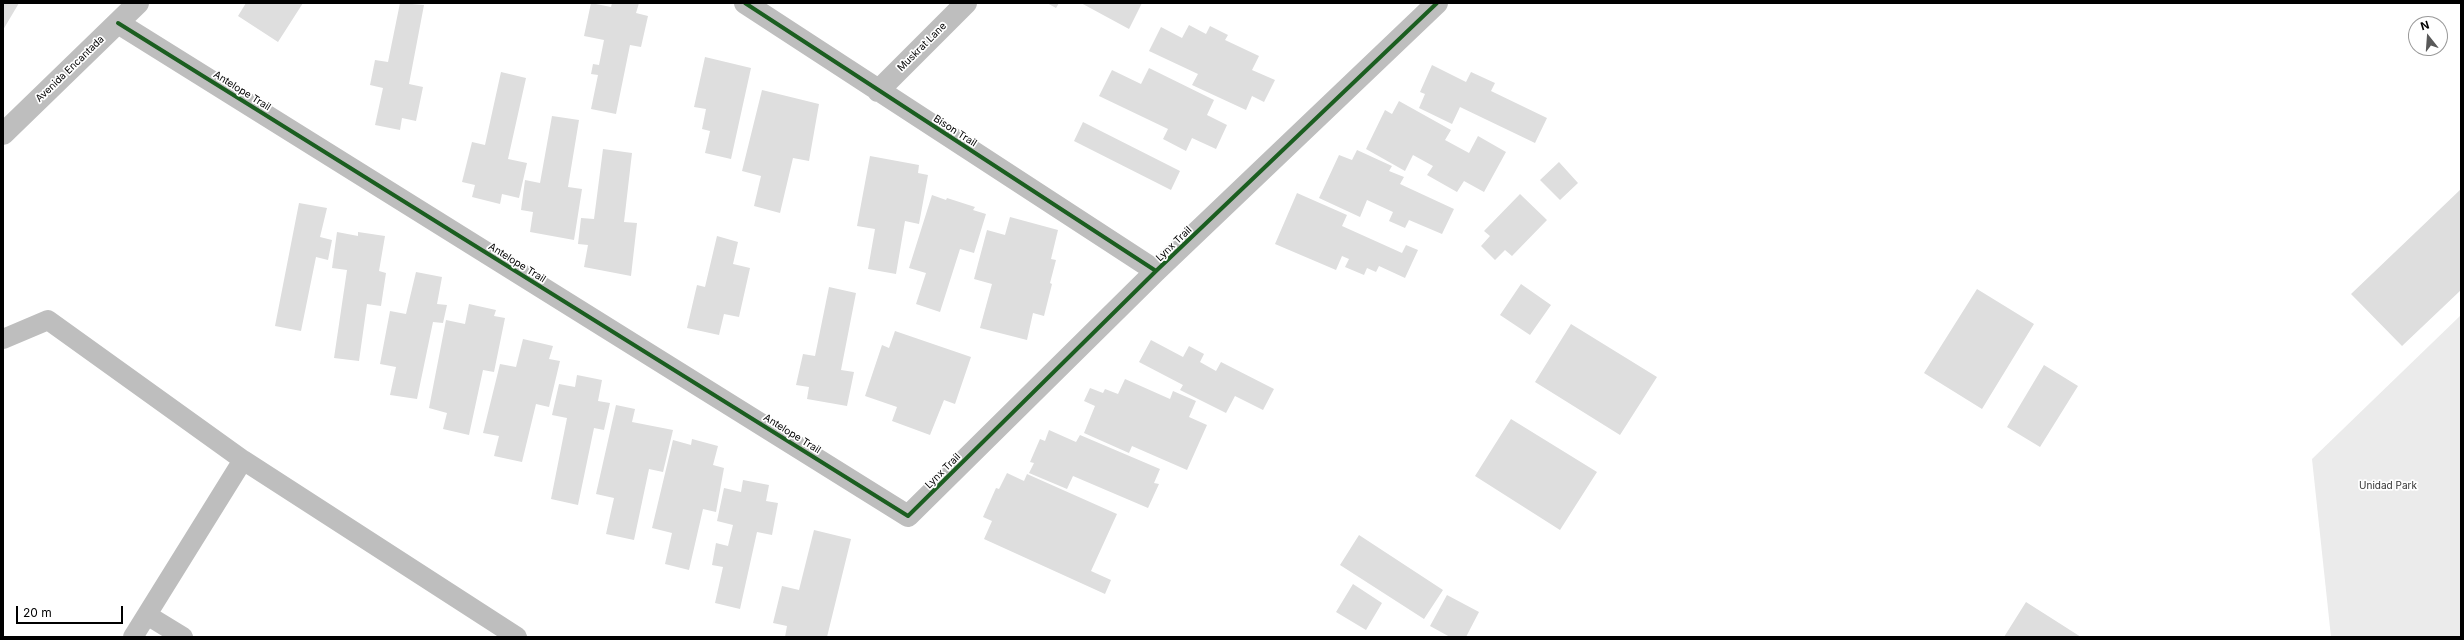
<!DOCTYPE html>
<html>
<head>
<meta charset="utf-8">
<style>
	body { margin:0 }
	#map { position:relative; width:2464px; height:640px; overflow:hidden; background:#fff; font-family:Inter,sans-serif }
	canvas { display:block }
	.frame { position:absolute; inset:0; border:4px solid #000; pointer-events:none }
	.north { position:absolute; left:2408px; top:16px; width:40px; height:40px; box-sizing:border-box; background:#fff; border:1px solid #999; border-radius:50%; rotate:343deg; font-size:11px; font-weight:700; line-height:16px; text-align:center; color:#000 }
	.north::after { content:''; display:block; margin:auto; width:14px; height:18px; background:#595959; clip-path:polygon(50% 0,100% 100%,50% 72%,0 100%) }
	.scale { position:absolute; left:16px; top:606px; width:107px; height:18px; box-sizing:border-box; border:2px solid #000; border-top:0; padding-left:5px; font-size:12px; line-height:14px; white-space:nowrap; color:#000; -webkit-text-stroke:3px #fff; paint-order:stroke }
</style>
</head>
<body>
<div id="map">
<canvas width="2464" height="640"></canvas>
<div class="frame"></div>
<div class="north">N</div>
<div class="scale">20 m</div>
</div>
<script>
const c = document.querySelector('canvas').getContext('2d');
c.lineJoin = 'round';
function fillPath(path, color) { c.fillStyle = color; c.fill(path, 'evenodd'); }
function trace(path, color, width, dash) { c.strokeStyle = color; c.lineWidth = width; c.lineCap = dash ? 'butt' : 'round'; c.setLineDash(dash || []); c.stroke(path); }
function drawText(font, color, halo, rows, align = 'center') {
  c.font = font + ' Inter,sans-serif'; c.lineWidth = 3.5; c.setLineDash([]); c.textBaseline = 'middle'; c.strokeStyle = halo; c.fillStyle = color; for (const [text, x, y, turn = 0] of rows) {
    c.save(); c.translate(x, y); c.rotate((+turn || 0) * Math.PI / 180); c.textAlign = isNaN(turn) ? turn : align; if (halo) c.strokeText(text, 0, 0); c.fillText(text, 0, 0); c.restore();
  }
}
const green = new Path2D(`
	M2461,315v322h-130l-19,-178z`);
const building = new Path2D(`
	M3,3h16l-16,27z
	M246,3h57l-25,39 -40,-26z
	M400,3l24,2 -15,79 14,3 -7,34 -14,-3 -2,12 -25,-5 8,-37 -13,-3 5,-25 13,2z
	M591,3l20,4 1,-4h27l-3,10 12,3 -7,31 -11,-2 -14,69 -25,-5 7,-34 -7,-1 2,-10 6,1 5,-25 -20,-4z
	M1047,3h12l-3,5z
	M1081,3h61l-13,26z
	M1189,25l17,9 4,-8 18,9 -3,5 34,16 -7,14 23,10 -11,22 -12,-6 -6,14 -54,-25 6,-11 -49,-23 12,-24 21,11z
	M705,57l46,11 -20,91 -26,-6 5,-22 -8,-2 4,-20 -12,-2z
	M1432,65l34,17 5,-10 24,11 -4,8 56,27 -12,25 -75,-36 -8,17 -33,-16 6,-14 -5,-2z
	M1149,68l65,32 -7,15 20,10 -11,24 -24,-11 -6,13 -23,-12 5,-10 -69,-33 13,-26 29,14z
	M501,72l25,6 -18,81 19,4 -8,35 -17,-4 -2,10 -28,-7 3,-12 -13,-3 10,-40 13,3z
	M762,90l57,14 -10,57 -16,-3 -13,55 -26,-7 7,-30 -19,-5z
	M1399,101l52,29 -6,10 24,13 9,-17 28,16 -22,40 -20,-11 -7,11 -30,-17 6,-9 -20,-11 -8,16 -39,-22 19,-39 7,4z
	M552,116l27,4 -11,67 14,2 -8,51 -44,-8 3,-20 -12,-2 4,-30 15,3z
	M1083,122l97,49 -9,19 -97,-49z
	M603,149l29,4 -8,69 13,1 -6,53 -47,-9 4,-22 -10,-1 3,-26 13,1z
	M1357,150l35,16 -3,5 15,6 -4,7 54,25 -12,25 -33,-14 -4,8 -16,-7 4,-9 -26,-12 -7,17 -41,-19 20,-43 13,5z
	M870,156l49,9 -1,8 10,2 -9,49 -14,-3 -9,53 -28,-5 7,-40 -18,-3z
	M1559,162l19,21 -18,17 -20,-20z
	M2461,189v101l-59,56 -51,-52z
	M1297,193l50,22 -5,11 60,27 4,-8 12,5 -13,28 -26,-12 -3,6 -9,-4 -3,7 -19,-8 4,-8 -7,-3 -6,14 -61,-26z
	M1520,194l27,26 -35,36 -7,-6 -10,10 -14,-14 9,-10 -6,-5z
	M932,195l14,5 1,-2 28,9 -2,3 13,4 -12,39 -14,-4 -20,63 -24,-8 10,-31 -17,-5z
	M299,203l28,5 -7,29 12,3 -4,20 -12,-3 -15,74 -26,-5z
	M1010,217l48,13 -7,29 5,1 -6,23 2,1 -8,32 -11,-3 -6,27 -47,-12 12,-44 -18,-5 13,-49 18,5z
	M337,232l21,4v-4l27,4 -6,35 7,2 -5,33 -14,-2 -8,57 -25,-3 13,-88 -15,-2z
	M717,236l21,6 -5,22 17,4 -11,49 -15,-3 -5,21 -32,-7 10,-43 8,2z
	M416,272l26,5 -5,27 10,1 -4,18 -10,-1 -16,77 -27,-4 6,-28 -16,-3 10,-53 16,3z
	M1521,284l30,21 -21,30 -30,-20z
	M829,287l27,6 -15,77 13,2 -7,34 -40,-7 2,-12 -13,-2 7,-31 12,2z
	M1977,289l57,35 -52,85 -58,-36z
	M469,304l27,6 -2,6 11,2 -11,54 -11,-2 -14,65 -26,-6 4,-16 -18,-5 17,-88 19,4z
	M1571,324l86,53 -37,58 -85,-53z
	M895,331l76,26 -16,47 -11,-4 -14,35 -38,-14 5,-14 -32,-11 17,-51 7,3z
	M523,339l30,7 -4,13 11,2 -11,46 -13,-3 -14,58 -28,-6 5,-20 -16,-3 17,-69 16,3z
	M1151,340l32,17 6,-11 15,8 -4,8 16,9 5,-9 53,27 -11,21 -28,-14 -9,17 -46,-23 3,-5 -44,-23z
	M2044,365l34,21 -38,61 -33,-20z
	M577,375l25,5 -4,21 12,2 -6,27 -10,-2 -16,77 -27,-6 16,-81 -15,-3 7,-31 16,3z
	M1125,379l45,20 3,-8 23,10 -7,16 18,8 -20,45 -55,-24 -3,7 -45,-20 11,-27 -11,-5 6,-13 13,5 2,-4 13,5z
	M616,405l19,4 -3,13 41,8 -10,42 -14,-3 -15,71 -28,-6 8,-36 -18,-4z
	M1511,419l86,53 -37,58 -85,-54z
	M1049,430l27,12 4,-7 80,34 -6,14 5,1 -11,24 -75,-32 -6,13 -38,-16 5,-10 -4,-1 10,-23 5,2z
	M692,439l26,7 -5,19 11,3 -8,44 -13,-3 -14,61 -24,-6 7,-31 -20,-5 21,-88 18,5z
	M1007,473l17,8 3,-7 90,40 -26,57 20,9 -6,14 -121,-55 8,-18 -9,-4 13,-29 3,1z
	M743,480l26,5 -3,16 12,2 -6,32 -15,-3 -17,77 -25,-6 8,-36 -11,-2 4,-22 12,3 5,-21 -16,-4 7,-33 17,4z
	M814,530l37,9 -24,98h-42l2,-11 -14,-3 9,-37 17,4z
	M1359,535l84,55 -19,29 -84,-54z
	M1353,584l29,19 -16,27 -30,-18z
	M1447,595l32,17 -13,25h-16l-20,-11z
	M2026,602l55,35h-77z`);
const service = new Path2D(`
	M3,339l45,-19 195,140
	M147,615l36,22
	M133,637l110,-177 274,177`);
const minor = new Path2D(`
	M745,3l411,268
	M118,23l790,493 248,-245 281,-268
	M878,91l88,-88
	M3,134l135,-131`);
const cycleway = new Path2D(`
	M745,3l411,268
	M118,23l790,493 248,-245 281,-268`);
const streetNames = [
	["Muskrat Lane",922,47,-45],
	["Avenida Encantada",70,69,-44],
	["Antelope Trail",242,91,32],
	["Bison Trail",955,131,33],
	["Lynx Trail",1174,244,-44],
	["Antelope Trail",517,263,32],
	["Antelope Trail",792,434,32],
	["Lynx Trail",943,471,-45]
];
const parkNames = [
	["Unidad Park",2388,486]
];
fillPath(green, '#ebebeb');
fillPath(building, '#dedede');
trace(service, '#bebebe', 20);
trace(minor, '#bebebe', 22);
trace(cycleway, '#1b5e20', 4);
drawText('10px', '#000', '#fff', streetNames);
drawText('10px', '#313131', '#fff', parkNames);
</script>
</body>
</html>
